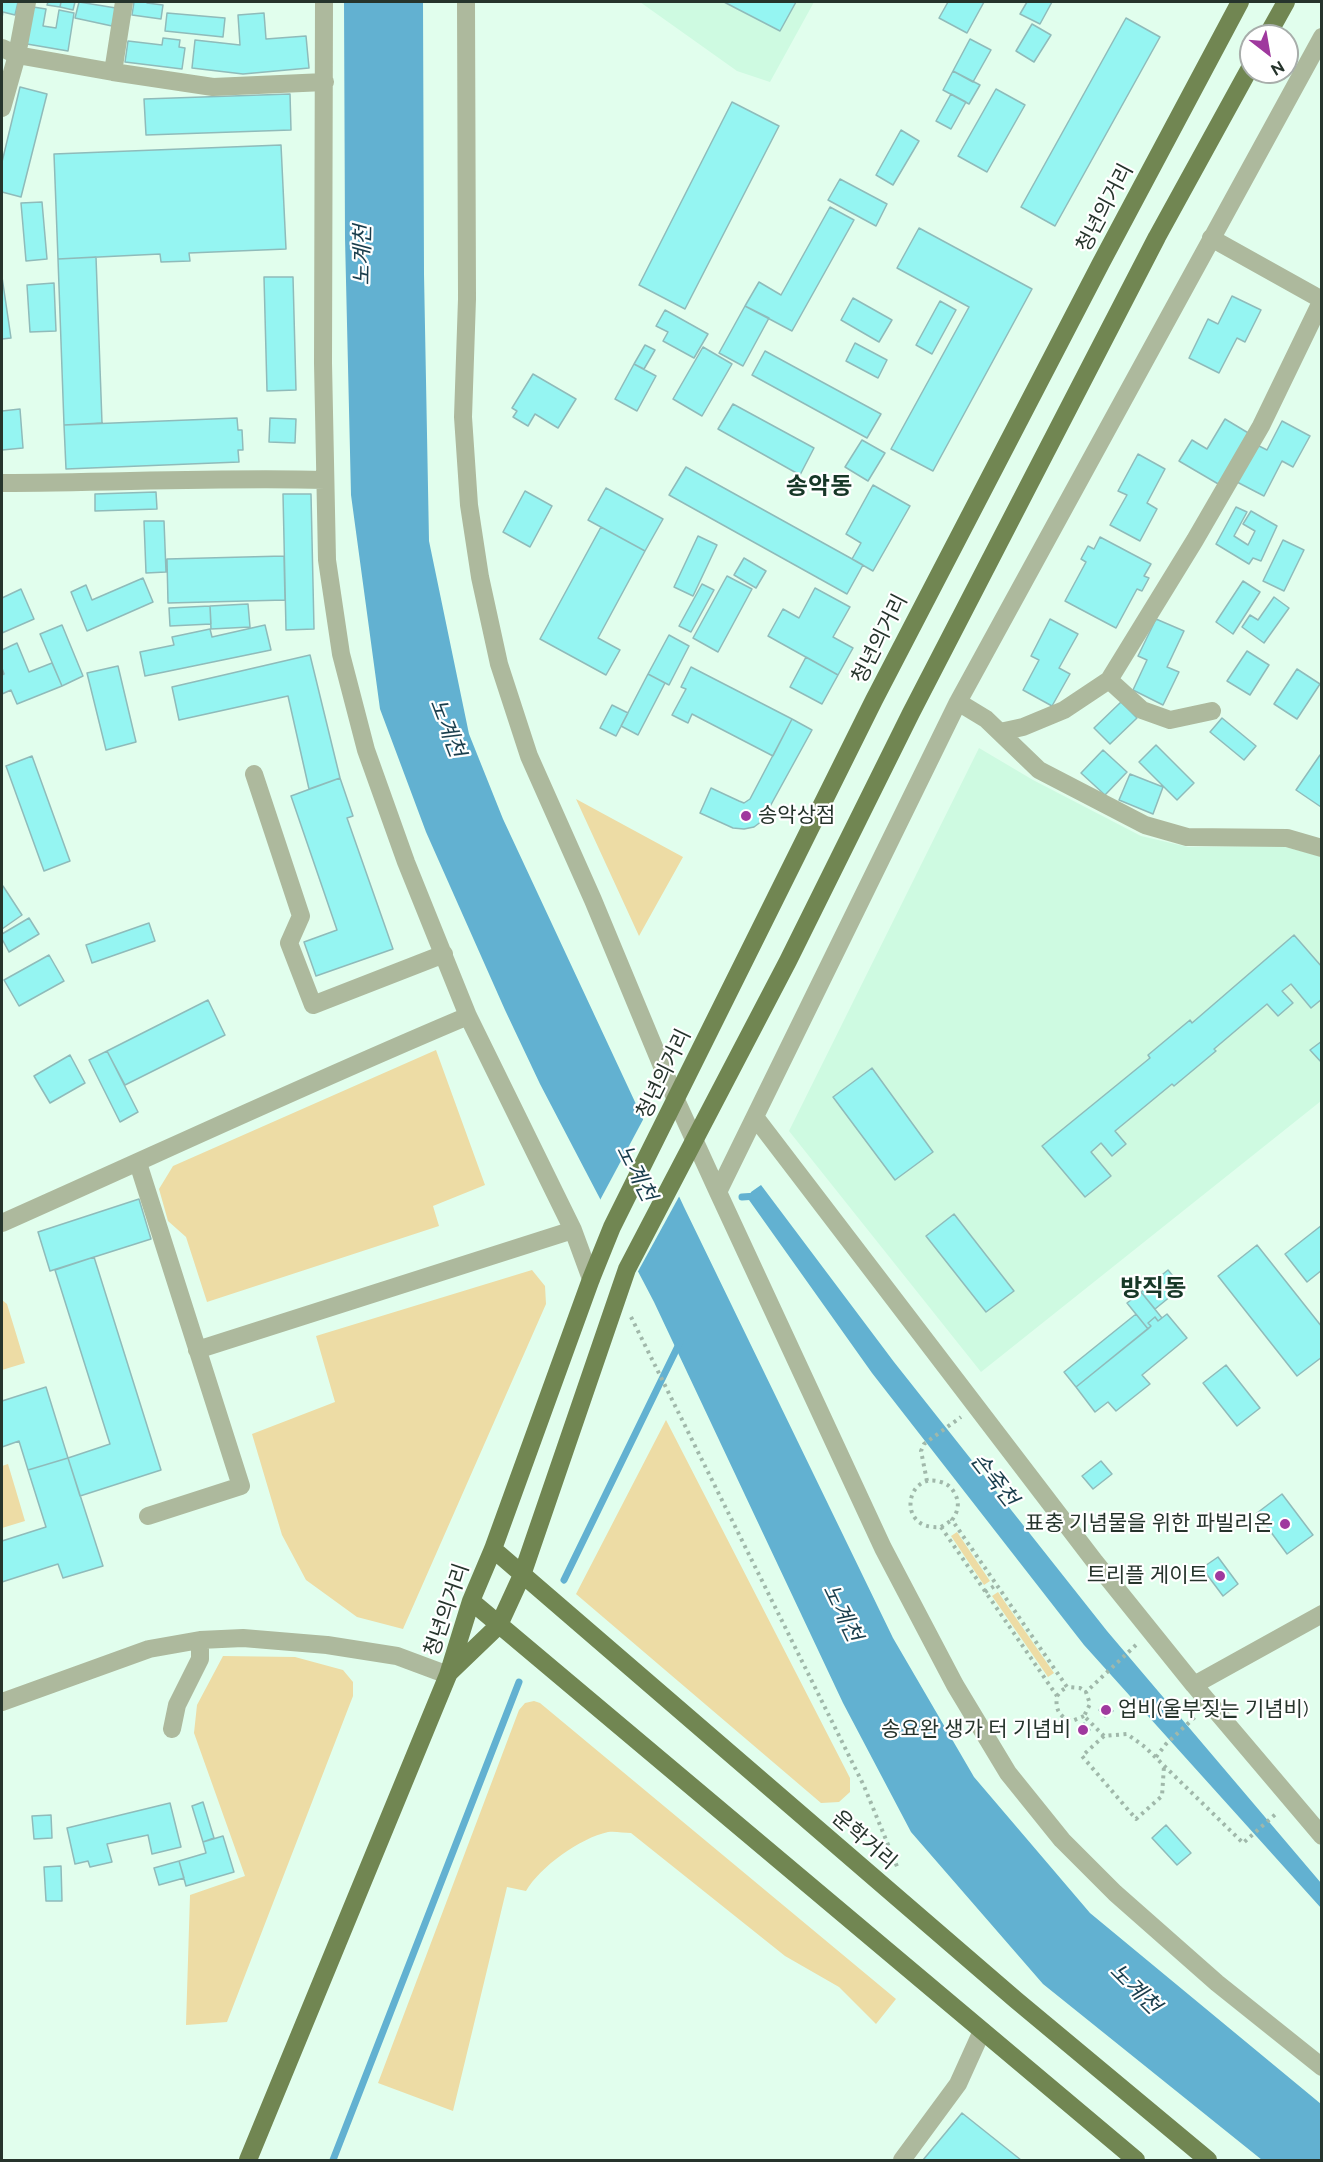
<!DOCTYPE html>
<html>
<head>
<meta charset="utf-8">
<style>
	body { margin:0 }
	#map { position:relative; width:1323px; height:2162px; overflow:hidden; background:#e1feed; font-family:Raleway,sans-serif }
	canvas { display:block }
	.frame { position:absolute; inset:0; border:3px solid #26342c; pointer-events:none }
	.north { position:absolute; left:1239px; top:24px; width:60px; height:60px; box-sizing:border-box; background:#fff; border:2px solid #a8aeab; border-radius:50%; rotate:149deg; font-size:16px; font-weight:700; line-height:24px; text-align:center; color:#26342c }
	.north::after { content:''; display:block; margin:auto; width:21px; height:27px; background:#9f399e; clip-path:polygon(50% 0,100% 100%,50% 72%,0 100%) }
</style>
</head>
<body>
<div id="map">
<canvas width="1323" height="2162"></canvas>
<div class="frame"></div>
<div class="north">N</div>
</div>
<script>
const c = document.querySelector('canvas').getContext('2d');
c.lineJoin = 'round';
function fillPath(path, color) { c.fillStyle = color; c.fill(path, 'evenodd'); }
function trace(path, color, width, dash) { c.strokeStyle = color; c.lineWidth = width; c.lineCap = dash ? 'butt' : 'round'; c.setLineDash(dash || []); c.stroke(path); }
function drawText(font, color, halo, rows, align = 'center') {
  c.font = font + ' Raleway,"Noto Sans KR",sans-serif'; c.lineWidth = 4.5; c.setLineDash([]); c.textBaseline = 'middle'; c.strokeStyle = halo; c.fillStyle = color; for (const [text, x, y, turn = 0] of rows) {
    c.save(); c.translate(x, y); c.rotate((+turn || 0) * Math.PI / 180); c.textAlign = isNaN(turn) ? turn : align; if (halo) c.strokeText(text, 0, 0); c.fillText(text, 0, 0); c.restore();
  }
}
const built = new Path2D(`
	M640,2h174l-44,80 -33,-11z
	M979,748l54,32 108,56 47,11 93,-1 40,10v245l-340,271 -192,-241z`);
const green = new Path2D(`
	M576,799l107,58 -44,79z
	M436,1050l49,135 -52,21 6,20 -232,76 -21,-65 -18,-16 -9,-32 14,-23z
	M532,1270l13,16 1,18 -143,325 -46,-12 -51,-37 -24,-45 -30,-101 83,-32 -19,-66z
	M2,1300l5,4 18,59 -23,7z
	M666,1420l184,358v14l-11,10 -18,1 -245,-209z
	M8,1464l17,57 -23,7v-62z
	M957,1532l33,49 -6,4 -33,-49z
	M998,1592l56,81 -6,4 -56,-81z
	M223,1656l72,1 48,13 10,12v14l-126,326 -41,3 4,-130 55,-19 -51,-143 3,-28z
	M534,1701l6,2 356,296 -20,25 -37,-37 -54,-31 -154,-123c-7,0 -16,-2 -23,-1 -28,6 -68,35 -82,59l-19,-4 -54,224 -75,-28 141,-373 6,-7z`);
const water = new Path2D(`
	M344,2h79l1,272 5,267 40,193 34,85 181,388 209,431 81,139 116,136 231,191v56h-59l-219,-176 -132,-152 -68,-129 -189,-401 -114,-218 -35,-74 -79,-178 -46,-123 -29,-214 -6,-257z
	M761,1185l133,177 213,269 214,252v25l-237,-263 -212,-272 -123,-173 2,-8z`);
const pier = new Path2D(`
	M645,1116l36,77 -45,82 -37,-73z`);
const stream = new Path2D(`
	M742,1197l15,-1
	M564,1580l116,-238
	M333,2160l186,-478`);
const building = new Path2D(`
	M2,2h16l-3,13 -12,-3 -1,6z
	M48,2h13l-1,5 -13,-2z
	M61,2h14l-2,8 -13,-3z
	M79,2l37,6 -4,18 -37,-8z
	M134,2h13v1l16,2 -2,14 -29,-4z
	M724,2h72l-16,29z
	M948,2h36l-17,31 -28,-15z
	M1027,2h25l-12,22 -20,-10z
	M33,7l13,2 -3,17 13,2 3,-18 15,3 -6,38 -41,-7z
	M167,13l58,5 -2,19 -58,-6z
	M264,13l2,26 40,-3 3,32 -66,6 -51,-6 3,-28 45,5 -2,-30z
	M1126,18l34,19 -105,189 -34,-19z
	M1032,24l19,11 -17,27 -18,-11z
	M163,38l17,2 -1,7 6,1 -3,21 -57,-7 3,-21 34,4z
	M970,39l21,11 -18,32 -20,-11z
	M953,71l27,14 -11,19 -26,-14z
	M20,87l27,7 -26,103 -19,-5v-30z
	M996,89l29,16 -38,67 -29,-16z
	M290,94l1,36 -145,5 -2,-36z
	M951,94l15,8 -15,27 -15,-8z
	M732,102l47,24 -94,183 -46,-24z
	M901,130l18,11 -26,44 -17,-10z
	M281,145l5,104 -97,4 1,8 -29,1 -1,-8 -102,5 -4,-105z
	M840,179l47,25 -11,22 -48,-26z
	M42,202l5,57 -21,2 -5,-58z
	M830,207l24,13 -62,111 -47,-25 14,-24 22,13z
	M919,228l113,61 -99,182 -42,-22 78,-142 -72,-39z
	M96,257l6,166 -38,2 -6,-166z
	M2,277l9,61 -9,1z
	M264,277h29l3,113 -29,1z
	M54,283l2,48 -26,1 -3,-47z
	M1232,296l29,14 -16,32 -8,-4 -18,35 -30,-15 19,-39 10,5z
	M853,298l39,22 -13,22 -38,-22z
	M940,301l16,9 -24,44 -16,-9z
	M745,306l24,12 -26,48 -24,-13z
	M665,310l43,24 -14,24 -31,-17 5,-9 -12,-6z
	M855,343l32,17 -9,18 -32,-17z
	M645,345l10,5 -11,19 -10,-5z
	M703,347l29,17 -30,52 -29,-17z
	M765,351l116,63 -14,24 -115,-63z
	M634,364l22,12 -19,35 -22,-12z
	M533,374l43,25 -18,29 -23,-14 -7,12 -15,-9 4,-6 -5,-3z
	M733,404l81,44 -14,27 -82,-46z
	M20,409l3,39 -21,2v-39z
	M237,418l1,12h4l1,20h-5l1,12 -173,7 -2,-44z
	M270,418l26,1 -1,24 -26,-1z
	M1225,419l25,15 -30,51 -41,-24 13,-21 15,9z
	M1282,421l28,15 -17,31 -11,-6 -18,35 -27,-14 20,-37 10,5z
	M862,440l23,13 -17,28 -23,-14z
	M1138,454l27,15 -18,34 10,6 -17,32 -30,-16 17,-30 -9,-4z
	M686,467l177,98 -16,29 -178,-99z
	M873,485l37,21 -37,65 -21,-12 9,-16 -15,-9z
	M606,488l57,31 -18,32 -57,-31z
	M525,491l27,15 -22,41 -27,-15z
	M156,492l1,17 -62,2v-17z
	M283,494h28l3,135 -28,1z
	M1236,507l11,5 -13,24 14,9 7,-14 -12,-7 8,-13 26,15 -16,35 -8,-3 -4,6 -33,-20z
	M144,521h20l2,51 -20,1z
	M601,527l44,24 -47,87 22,12 -14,25 -66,-36z
	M698,536l19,9 -24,51 -19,-9z
	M1100,537l51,27 -7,12 5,2 -7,13 -5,-2 -21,39 -51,-27 21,-39 -5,-3 7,-13 6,3z
	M1283,540l21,10 -20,41 -21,-10z
	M284,556l1,44 -117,3 -1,-44z
	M744,558l22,13 -10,17 -22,-13z
	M727,576l25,13 -34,63 -25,-14z
	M143,578l10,24 -66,29 -16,-39 15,-7 6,15z
	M1243,581l17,11 -27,42 -17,-12z
	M702,584l12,6 -23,42 -12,-6z
	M815,588l35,19 -17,30 20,11 -15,27 -70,-39 15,-27 16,9z
	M21,589l13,30 -32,14v-35z
	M1274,597l15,11 -25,35 -22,-16 8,-12 8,5z
	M248,604l2,23 -39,2 -1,-23z
	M210,606l1,18 -41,2 -1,-18z
	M1050,619l28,15 -19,34 11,6 -18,32 -29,-16 16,-30 -8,-4z
	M1156,619l28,12 -17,36 12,5 -16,33 -30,-15 14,-30 -9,-4z
	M62,625l21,51 -21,10 -22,-52z
	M265,625l6,25 -126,26 -5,-24 34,-7 -2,-8 38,-8 2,8z
	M669,635l20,11 -20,39 -21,-11z
	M17,643l12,29 23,-9 10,23 -45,18 -6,-14 -9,4v-19l2,-1 -2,-6v-18z
	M1247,651l22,14 -19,30 -23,-14z
	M310,655l30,123 -31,11 -21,-93 -109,24 -7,-33z
	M806,657l32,18 -16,29 -32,-17z
	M118,666l18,76 -30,8 -19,-77z
	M691,667l101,52 -19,37 -81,-42 -4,9 -16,-8 14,-26 -5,-2z
	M1297,669l23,15 -23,35 -23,-15z
	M648,674l17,9 -27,52 -17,-9z
	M1121,702l16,16 -27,26 -16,-16z
	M612,705l16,8 -12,23 -16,-8z
	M1222,718l34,28 -12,14 -34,-28z
	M792,719l20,11 -50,91 -8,6 -10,2 -11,-1 -33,-15 11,-25 28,13 5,2 6,-4z
	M1156,745l38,38 -17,17 -38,-38z
	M1103,750l24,22 -22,23 -24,-22z
	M1320,755l2,1 -1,51 -25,-17z
	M32,756l38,105 -26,10 -38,-105z
	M1130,774l33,13 -10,27 -34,-14z
	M340,778l13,38 -6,2 46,131 -77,27 -12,-34 33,-12 -46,-134z
	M3,886l19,29 -20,14v-42z
	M29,918l10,16 -30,18 -7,-13v-5z
	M149,923l6,18 -63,22 -6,-18z
	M1294,935l28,32v32l-11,9 -20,-24 -9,7 11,12 -15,13 -11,-12 -53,45 2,2 -42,35 -2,-2 -57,47 11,13 -14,12 -11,-13 -10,9 20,24 -26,21 -43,-51 108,-88 -2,-3 42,-35 2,3z
	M49,955l15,26 -45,25 -15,-26z
	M208,1000l17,35 -100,50 -18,-34z
	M1322,1041v22l-12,-13z
	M107,1051l31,61 -18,10 -31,-62z
	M70,1055l15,28 -35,20 -16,-27z
	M872,1068l61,84 -38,28 -62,-83z
	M139,1199l12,40 -101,32 -12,-39z
	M954,1214l60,77 -28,21 -60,-76z
	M1322,1225v45l-15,12 -22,-28z
	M1257,1245l65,82v30l-25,19 -79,-100z
	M94,1257l67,213 -81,26 -12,-38 42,-14 -55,-174z
	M1168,1270l14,17 -27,22 -14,-17z
	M1141,1292l21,26 -4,3 -3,-4 -7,6 3,3 -3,3 -21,-26z
	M1136,1314l12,15 -72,58 -12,-15z
	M1167,1314l20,24 -45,37 8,9 -34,27 -8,-9 -13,10 -19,-25 75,-61 -3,-3 7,-6 3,4z
	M1226,1365l34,43 -23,18 -34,-43z
	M46,1387l22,71 -40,12 -9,-29 -17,6v-46z
	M68,1458l35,108 -40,12 -5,-14 -56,18v-41l44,-14 -18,-57z
	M1101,1461l11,13 -19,15 -11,-13z
	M1282,1494l31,41 -26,19 -30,-41z
	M1218,1557l20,27 -15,12 -21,-28z
	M1107,1704l6,7 -8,6 -6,-7z
	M1084,1723l6,7 -8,6 -5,-6z
	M203,1802l11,36 -11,4 -11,-36z
	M170,1803l11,44 -29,7 -4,-19 -41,9 5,18 -22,5 -2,-6 -13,3 -8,-36z
	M51,1815l1,23 -18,1 -2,-23z
	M1166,1825l25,28 -14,12 -25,-27z
	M223,1836l11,36 -48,14 -7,-25 27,-8 -3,-11z
	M179,1861l5,17 -25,7 -5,-17z
	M61,1866l1,35h-16l-2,-34z
	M962,2113l59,47h-98z`);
const path = new Path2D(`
	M631,1317l233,469 34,83
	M927,1481l-6,-30 3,-7 37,-27
	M941,1527l11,-7
	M985,1592l11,-7
	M1136,1645l-50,47 4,12 -6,12 20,20 23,-2 18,13 98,96 34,-30
	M1057,1696l4,-5 6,-4
	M1084,1716l-12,5c-13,-4 -17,-12 -15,-25l-116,-169c-46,4 -35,-57 0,-45 7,2 11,6 14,12 5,9 3,18 -3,26l115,167 13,1 6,4
	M1104,1736l-22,20 54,63 26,-23 2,-30
	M1156,1757l10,-13 29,-27`);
const minor = new Path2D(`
	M324,2l-1,361 4,197 14,94 25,96 40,112 62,154 105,214 18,49
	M466,2l1,297 -4,118 6,88 11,72 19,87 30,92 64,144 83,200 42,92 165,356 72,137 53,88 54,67 53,53 102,90 105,84
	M1322,37l-364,665 28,17 53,51 106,55 42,12 100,1 35,10
	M2,48l15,7 96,17 100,15 112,-5
	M113,72l11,-70
	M2,108l15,-53 10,-53
	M1211,238l111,62
	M2,483c107,0 215,-6 323,-3
	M1109,680l33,30 28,10 42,-9
	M1000,732l23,-5 41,-17 45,-30 86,-140 66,-114 61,-126
	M254,774l47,142 -12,27 24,62 131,-51
	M755,1117l340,445 99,123 128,151
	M138,1163l103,323 -93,30
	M718,1192l240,-490
	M2,1223c155,-69 309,-141 466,-207
	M197,1350l376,-120
	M1194,1685l128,-71
	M2,1702l147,-53 51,-9 43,-2 84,7 70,11 51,19
	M172,1729l5,-24 23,-46v-19
	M902,2160l56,-76 24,-53`);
const major = new Path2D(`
	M1267,36l19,-34
	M493,1549l523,451 192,160
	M471,1601l665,559
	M449,1673l50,-48 23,-50 105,-306 161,-308 123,-248 246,-476 94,-171
	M248,2160l200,-485 23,-74 22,-52 98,-270 21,-52 262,-527 227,-437 139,-261`);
const markers = [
	[746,816,6,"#9f399e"],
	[1285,1524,6,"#9f399e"],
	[1220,1576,6,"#9f399e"],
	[1106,1710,6,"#9f399e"],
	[1083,1730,6,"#9f399e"]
];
const streetNames = [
	["청년의거리",1105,208,-62],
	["청년의거리",880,639,-63],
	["청년의거리",664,1074,-64],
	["청년의거리",447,1610,-71],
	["운학거리",864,1840,41]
];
const poiNames = [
	["송악상점",758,816,"left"],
	["표충 기념물을 위한 파빌리온",1273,1524],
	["트리플 게이트",1208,1576],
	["업비(울부짖는 기념비)",1118,1710,"left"],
	["송요완 생가 터 기념비",1071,1730]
];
const waterNames = [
	["노계천",363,255,-89],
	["노계천",447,728,69],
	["노계천",636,1173,63],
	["손죽천",994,1480,52],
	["노계천",842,1613,64],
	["노계천",1135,1989,45]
];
const quarterNames = [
	["송악동",819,487],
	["방직동",1153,1289]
];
fillPath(built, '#cefae1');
fillPath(green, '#eddca5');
fillPath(water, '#62b1d1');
fillPath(pier, '#e1feed');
trace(stream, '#62b1d1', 7);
fillPath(building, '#95f5f2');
trace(building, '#8fbbba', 1.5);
trace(path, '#a0b8aa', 4, [3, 4.5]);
trace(minor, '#adb99d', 18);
trace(major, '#718652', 18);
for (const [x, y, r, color] of markers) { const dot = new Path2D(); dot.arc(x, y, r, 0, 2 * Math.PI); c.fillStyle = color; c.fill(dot); trace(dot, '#fff', 2); }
drawText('21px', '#26342c', '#fff', streetNames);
drawText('21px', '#26342c', '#fff', poiNames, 'right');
drawText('italic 22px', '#193d4c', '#fff', waterNames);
drawText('bold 24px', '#173727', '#fff', quarterNames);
</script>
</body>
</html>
